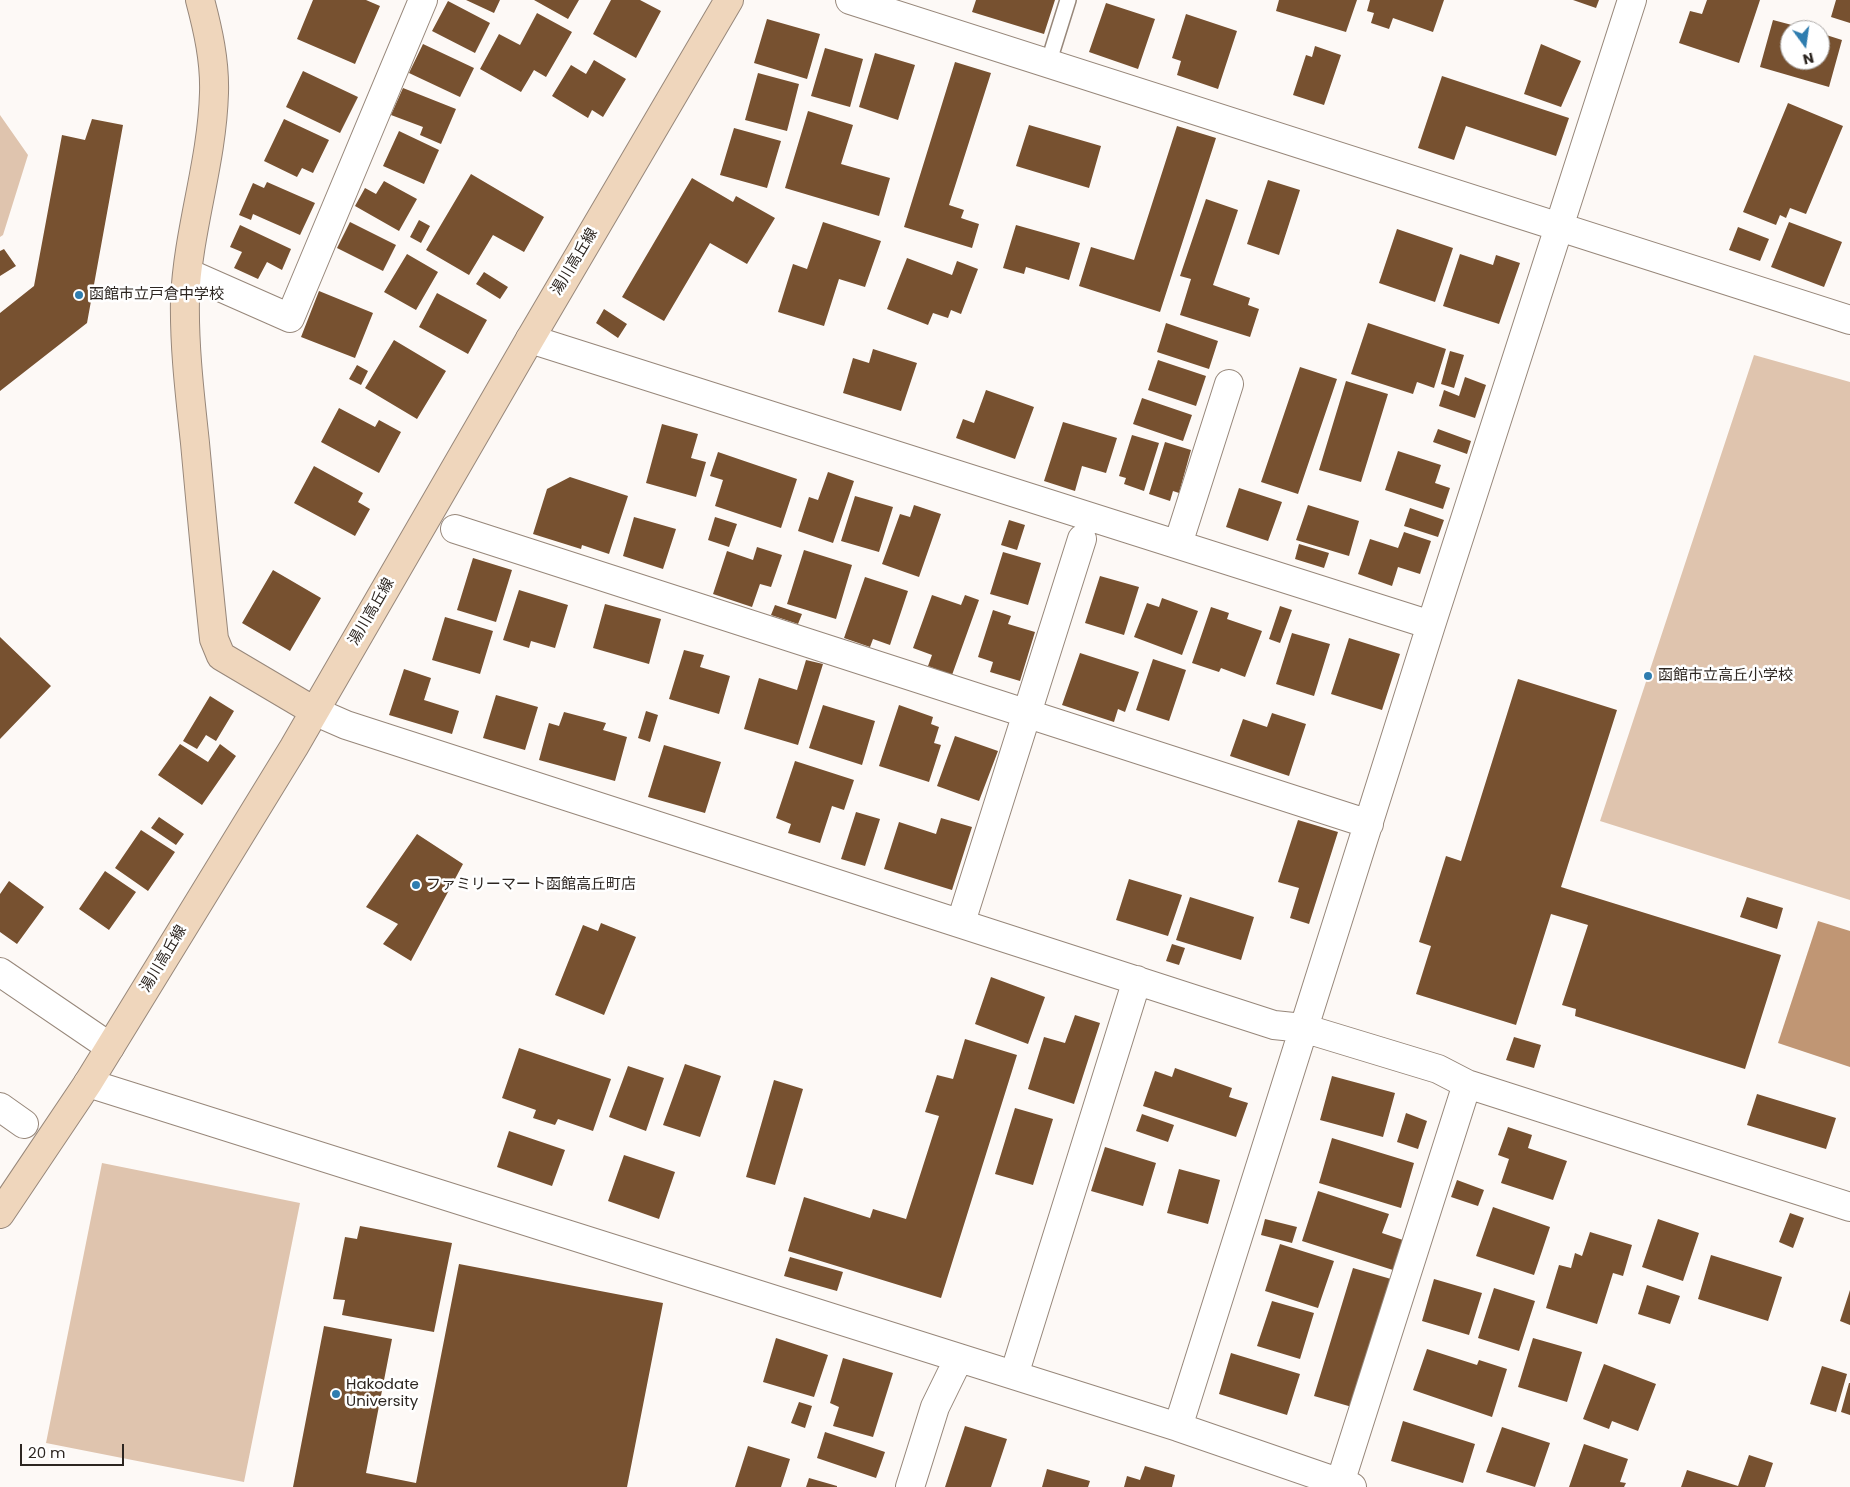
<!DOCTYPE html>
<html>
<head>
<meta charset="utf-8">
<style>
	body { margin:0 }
	#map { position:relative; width:1850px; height:1487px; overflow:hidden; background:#fdf9f6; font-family:Poppins,sans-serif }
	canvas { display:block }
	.north { position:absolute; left:1780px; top:20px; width:50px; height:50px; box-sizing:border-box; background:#fff; border:1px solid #aba8a6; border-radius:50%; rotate:166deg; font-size:14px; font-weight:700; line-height:20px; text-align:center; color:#2d2621 }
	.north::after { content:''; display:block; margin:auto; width:18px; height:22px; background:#2f7daf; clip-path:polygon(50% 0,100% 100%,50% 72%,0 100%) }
	.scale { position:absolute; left:20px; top:1444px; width:104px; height:22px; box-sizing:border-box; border:2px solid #2d2621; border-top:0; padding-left:6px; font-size:15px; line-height:18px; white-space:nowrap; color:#2d2621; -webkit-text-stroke:4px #fff; paint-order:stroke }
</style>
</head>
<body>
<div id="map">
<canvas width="1850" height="1487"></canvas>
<div class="north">N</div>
<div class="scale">20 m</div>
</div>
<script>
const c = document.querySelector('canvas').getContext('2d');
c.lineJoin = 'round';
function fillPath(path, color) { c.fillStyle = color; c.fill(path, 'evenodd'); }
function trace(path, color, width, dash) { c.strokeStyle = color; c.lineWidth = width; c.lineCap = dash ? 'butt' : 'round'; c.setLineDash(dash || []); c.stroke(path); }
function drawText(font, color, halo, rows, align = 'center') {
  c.font = font + ' Poppins,"Noto Sans JP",sans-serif'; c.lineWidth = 5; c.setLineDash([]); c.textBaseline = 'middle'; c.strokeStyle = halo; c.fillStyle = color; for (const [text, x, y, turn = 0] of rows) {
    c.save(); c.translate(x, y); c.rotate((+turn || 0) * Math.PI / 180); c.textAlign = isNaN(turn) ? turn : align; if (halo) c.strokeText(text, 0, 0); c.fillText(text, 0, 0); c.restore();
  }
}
const green = new Path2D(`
	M0,115l28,40 -25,80 -3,2z
	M1754,355l96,27v518l-250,-79z
	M102,1163l198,40 -56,279 -198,-39z`);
const water = new Path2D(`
	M1818,921l32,10v136l-72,-24z`);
const building = new Path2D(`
	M313,0h53l14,6 -25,58 -58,-25z
	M466,0h34l-6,13z
	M534,0h45l-11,19z
	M611,0h29l21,11 -25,47 -43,-24z
	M976,0h79l-11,34 -72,-22z
	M1279,0h78l-11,32 -70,-21z
	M1370,0h74l-11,32 -40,-14 -4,11 -18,-6 3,-10 -7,-2z
	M1573,0h26l-3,8z
	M1707,0h53l-21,63 -60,-20 11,-32 12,3z
	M1836,0h14v23l-19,-6z
	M448,1l42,22 -15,30 -43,-22z
	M1106,3l49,16 -17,50 -49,-17z
	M537,13l35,19 -26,45 -12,-7 -13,22 -41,-23 19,-35 21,11z
	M1186,14l51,17 -19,58 -41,-14 4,-14 -9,-3z
	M767,19l53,15 -13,45 -53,-16z
	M1773,20l34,9 -17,1v30h30v-27l22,7 -13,47 -69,-20z
	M423,44l51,24 -14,29 -51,-24z
	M1541,44l40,17 -20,46 -37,-13z
	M1315,46l26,9 -17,50 -31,-10 13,-40 6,2z
	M825,48l38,11 -13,48 -39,-11z
	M875,53l40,12 -17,55 -39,-13z
	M594,60l32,19 -23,38 -11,-7 -4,8 -36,-22 19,-31 15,9z
	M955,62l36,11 -42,132 15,5 -3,8 18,6 -7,24 -68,-21z
	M303,71l55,26 -18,36 -54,-26z
	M758,73l41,11 -12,47 -42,-11z
	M1442,76l127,42 -13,38 -90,-30 -12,34 -36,-12z
	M403,88l53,21 -15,35 -21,-9 3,-8 -32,-12z
	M1788,103l55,23 -37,88 -16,-6 -4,10 -6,-3 -4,10 -33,-13z
	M808,111l45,14 -12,39 49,14 -11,38 -94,-28z
	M92,119l31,6 -36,198 -87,68v-78l34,-27 28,-151 23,5z
	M284,119l45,21 -16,33 -11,-5 -5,9 -33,-16z
	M1029,125l72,21 -12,42 -73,-22z
	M1177,126l39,12 -56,174 -81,-26 12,-39 43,13z
	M734,128l47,13 -14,47 -47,-13z
	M399,131l40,19 -15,34 -41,-18z
	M471,174l73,43 -20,35 -31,-17 -24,40 -43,-25z
	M692,178l41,24 3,-6 39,22 -28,46 -37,-21 -46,78 -42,-24z
	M1268,180l32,10 -21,65 -32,-11z
	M384,181l33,18 -18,32 -44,-25 10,-18 11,6z
	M267,182l48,21 -15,32 -47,-21 -2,6 -12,-5 14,-32 11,5z
	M1206,199l32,11 -25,75 37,13 -2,7 11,4 -9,28 -70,-22 11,-36 -11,-3z
	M419,220l11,6 -9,17 -11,-6z
	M350,222l46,23 -13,26 -46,-23z
	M823,222l58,19 -16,46 -26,-8 -15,47 -46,-14 15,-48 14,5z
	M1789,222l53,20 -18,45 -53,-20z
	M240,225l51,24 -9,21 -15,-8 -9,17 -24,-11 8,-16 -12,-5z
	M1016,225l64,18 -11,37 -43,-13 -2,7 -21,-6z
	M1738,227l31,12 -9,22 -31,-11z
	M1397,229l56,19 -18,54 -56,-19z
	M4,249l12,17 -16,10v-25z
	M407,254l31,18 -22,38 -32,-18z
	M1460,254l33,11 3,-10 24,8 -21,61 -56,-18z
	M907,258l45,17 5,-14 21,8 -17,45 -10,-4 -3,8 -15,-5 -5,12 -41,-16z
	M484,272l24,15 -8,12 -24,-15z
	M319,291l54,22 -18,45 -54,-21z
	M437,293l50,27 -19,34 -49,-27z
	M604,309l23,15 -9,14 -22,-15z
	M1166,323l52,18 -9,28 -52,-17z
	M1368,323l78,26 -12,39 -17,-6 -4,12 -62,-20z
	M394,340l52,31 -29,48 -52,-31z
	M873,349l44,14 -16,48 -58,-18 10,-35 16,5z
	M1450,351l14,4 -10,33 -13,-4z
	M1158,360l48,16 -10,30 -48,-16z
	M357,365l11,6 -7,14 -12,-6z
	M1300,367l37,12 -39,115 -37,-12z
	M1465,377l21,8 -11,33 -36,-12 5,-16 15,6z
	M1346,381l42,13 -27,88 -42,-12z
	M986,390l48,17 -19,52 -59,-21 7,-19 11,4z
	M1142,398l50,17 -9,26 -50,-17z
	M339,408l36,19 4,-7 22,12 -22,41 -58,-31z
	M1063,422l54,16 -11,35 -24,-7 -7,25 -31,-10z
	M662,424l36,10 -7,24 15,4 -10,35 -50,-14z
	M1438,429l33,12 -4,13 -34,-12z
	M1132,435l27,8 -15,48 -20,-7 2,-6 -7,-2z
	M1165,442l26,8 -12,43 -6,-2 -3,10 -21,-7z
	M1398,451l43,14 -6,18 15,5 -7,21 -58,-19z
	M718,452l79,27 -16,49 -66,-22 8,-26 -13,-4z
	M314,466l49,27 -5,9 12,7 -15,27 -61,-33z
	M828,472l26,9 -21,62 -35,-12 11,-34 9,3z
	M570,477l58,19 -19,58 -27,-9 -1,4 -48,-15 14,-45z
	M1239,488l43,14 -14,39 -42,-14z
	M855,496l38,11 -14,45 -38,-11z
	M914,505l27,9 -22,63 -37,-13 18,-50 10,3z
	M1308,505l51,16 -10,35 -53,-16z
	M1410,508l34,12 -6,17 -34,-11z
	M634,517l42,12 -13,40 -40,-13z
	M715,517l22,7 -8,23 -21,-7z
	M1009,520l16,5 -8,25 -16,-5z
	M1404,532l27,9 -11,33 -22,-7 -6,19 -34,-12 12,-35 28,9z
	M1299,544l30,9 -5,15 -29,-9z
	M757,547l25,8 -11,32 -11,-3 -8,23 -39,-13 14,-43 26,9z
	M804,550l48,15 -16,54 -49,-15z
	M1003,552l38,11 -13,42 -38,-11z
	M473,558l39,12 -16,52 -39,-12z
	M273,570l48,28 -31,53 -48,-28z
	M1100,576l39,11 -15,48 -39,-12z
	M865,577l43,14 -18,54 -17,-6 -3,8 -26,-9z
	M519,590l49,15 -13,43 -24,-7 -2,7 -26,-8z
	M932,595l29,10 4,-10 14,5 -27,75 -24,-9 4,-11 -19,-7z
	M1162,598l36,13 -16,44 -48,-18 13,-34 12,4z
	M605,604l56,15 -12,45 -56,-16z
	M775,605l27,9 -4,10 -27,-9z
	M1280,606l12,4 -12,33 -11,-4z
	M1211,607l18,6 -2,6 35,12 -17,46 -24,-9 -2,4 -27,-9z
	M993,610l18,6 -3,8 27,8 -15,49 -30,-9 3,-10 -15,-5z
	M445,617l48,14 -13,43 -48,-14z
	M1292,633l38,11 -16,52 -38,-12z
	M0,637l51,49 -51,53z
	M1349,638l51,16 -18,56 -51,-16z
	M684,650l20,5 -4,12 30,9 -11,38 -50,-15z
	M1080,653l59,19 -14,40 -7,-3 -4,13 -52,-17z
	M1153,659l33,11 -17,51 -33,-11z
	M806,660l17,4 -25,81 -54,-16 15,-51 38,12z
	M404,669l27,9 -7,22 35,11 -7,23 -63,-19z
	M1518,679l99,31 -56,177 220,68 -36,114 -170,-53 1,-7 -14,-4 26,-80 -37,-11 -35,111 -100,-31 15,-48 -12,-4 27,-86 15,5z
	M496,695l42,12 -13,43 -42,-12z
	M210,696l24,15 -18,30 -10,-6 -9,14 -14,-8z
	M823,705l52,16 -13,44 -53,-17z
	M899,705l34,12 -2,7 8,3 -5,16 7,2 -12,37 -50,-16z
	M646,711l12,4 -8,27 -12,-4z
	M564,712l42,11 -3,7 24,7 -12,44 -76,-21 10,-37 10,3z
	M1272,713l34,11 -17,52 -59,-20 13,-37 24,8z
	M955,736l43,15 -19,50 -42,-15z
	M180,744l28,18 12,-18 16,12 -34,49 -44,-30z
	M664,745l57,17 -16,51 -57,-16z
	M795,761l59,19 -10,30 -12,-4 -12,37 -32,-10 3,-9 -15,-6z
	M856,812l24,7 -15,47 -24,-7z
	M159,817l25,17 -8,11 -25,-17z
	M941,818l31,9 -20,63 -68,-21 15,-47 37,12z
	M1298,820l40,12 -29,92 -19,-6 9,-30 -21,-6z
	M141,830l34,22 -27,39 -33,-23z
	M417,834l46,30 -52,97 -28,-17 15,-20 -32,-17z
	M105,871l31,21 -27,38 -30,-21z
	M1129,879l53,16 -14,41 -52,-16z
	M9,881l35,26 -27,37 -17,-12v-38z
	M1190,897l64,20 -13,43 -65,-20z
	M1747,897l36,11 -6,21 -37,-12z
	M601,923l35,14 -32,78 -49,-20 28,-70 15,6z
	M1172,944l13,4 -6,17 -13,-4z
	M991,977l54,20 -17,47 -53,-20z
	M1075,1015l25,8 -26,81 -46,-15 16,-52 21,6z
	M1514,1037l27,8 -7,23 -28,-8z
	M965,1039l52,16 -76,243 -153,-47 16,-54 66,21 3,-9 33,10 33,-103 -14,-4 12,-37 16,4z
	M519,1048l92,31 -18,52 -35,-12 -3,6 -22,-7 3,-8 -34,-12z
	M685,1064l36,12 -21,61 -37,-12z
	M628,1066l36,12 -18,53 -37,-14z
	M1175,1068l57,20 -3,9 19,6 -12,34 -93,-31 12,-35 17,6z
	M1332,1076l63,17 -12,44 -63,-17z
	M774,1080l29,9 -28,96 -29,-8z
	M1757,1094l79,24 -10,31 -79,-24z
	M1015,1108l38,11 -20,66 -38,-11z
	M1406,1113l21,8 -9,28 -21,-7z
	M1142,1114l32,11 -6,17 -32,-11z
	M1508,1127l24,8 -4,13 39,13 -14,39 -52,-17 8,-24 -11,-4z
	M509,1131l56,19 -13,36 -55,-19z
	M1332,1138l82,25 -13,45 -82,-25z
	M1105,1147l51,16 -13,43 -52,-15z
	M624,1155l51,17 -16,47 -51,-18z
	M1179,1169l41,11 -12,44 -41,-11z
	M1457,1180l27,10 -6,16 -27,-9z
	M1318,1191l71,23 -7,19 21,7 -10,30 -91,-29z
	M1493,1207l57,20 -16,48 -58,-19z
	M1790,1213l14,5 -11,30 -14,-6z
	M1265,1219l32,8 -5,16 -31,-8z
	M1658,1219l41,14 -16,48 -41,-14z
	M360,1226l92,17 -18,89 -92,-17 3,-15 -12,-1 12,-62 12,2z
	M1590,1232l42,13 -9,31 -10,-3 -16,51 -51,-16 13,-43 12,3 4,-15 7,3z
	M1280,1244l54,17 -16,47 -53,-17z
	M1711,1255l71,22 -14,44 -70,-22z
	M790,1257l53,15 -6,19 -53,-15z
	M459,1264l204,39 -36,184h-334l31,-161 68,13 -26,134 50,10z
	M1353,1268l38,11 -39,128 -38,-11z
	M1434,1279l48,14 -13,42 -47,-14z
	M1647,1285l33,11 -10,28 -32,-10z
	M1494,1288l41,13 -16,50 -41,-13z
	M1850,1290v35l-10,-4z
	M1272,1301l42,12 -14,46 -43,-13z
	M776,1338l52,17 -14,42 -51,-15z
	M1533,1338l49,14 -15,50 -49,-15z
	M1427,1349l50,16 2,-5 28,9 -15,48 -79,-27z
	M1231,1353l69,21 -13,41 -68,-21z
	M843,1358l50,15 -20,64 -40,-11 6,-19 -9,-4z
	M1604,1364l52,20 -18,47 -26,-10 -3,8 -26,-10z
	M1822,1366l25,8 -11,38 -26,-8z
	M1849,1383h1v32l-9,-3z
	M799,1402l13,4 -7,22 -14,-5z
	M1403,1421l72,23 -12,39 -72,-22z
	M965,1426l42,13 -16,48h-46z
	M1502,1427l48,16 -15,44 -49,-15z
	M825,1432l60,20 -9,26 -59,-20z
	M1584,1444l44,15 -8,23 6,1 -2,4h-55z
	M748,1446l42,13 -9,28h-46z
	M1749,1455l24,8 -8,24h-84l6,-17 51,16z
	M1145,1466l30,9 -3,12h-48l3,-11 13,4z
	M1047,1469l43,12 -2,6h-46z
	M809,1478l28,8v1h-31z`);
const lane = new Path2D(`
	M1048,64l20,-64`);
const street = new Path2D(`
	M850,0l1000,320
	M188,273l102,45 133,-318
	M530,339l901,286
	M455,529l914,295
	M1178,544l51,-160
	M314,711l32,14 928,300 29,3 135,41 29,15 383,123
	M961,922l121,-383
	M0,972l110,75
	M88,1083l1090,344 174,60
	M0,1107l24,17
	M1014,1375l123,-395
	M1178,1427l253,-802 201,-625
	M1340,1483l127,-399
	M910,1487l25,-80 24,-49`);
const secondary = new Path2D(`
	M200,0c8,30 15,61 14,93 -2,70 -26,137 -29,206 -1,48 5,97 10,144 6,65 12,131 19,196l7,17 93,55
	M0,1214l88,-131 206,-336 236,-408 199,-339`);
const markers = [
	[79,295,5,"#2f7daf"],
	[1648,676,5,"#2f7daf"],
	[416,885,5,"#2f7daf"],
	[336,1394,5,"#2f7daf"]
];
const streetNames = [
	["湯川高丘線",575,262,-59],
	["湯川高丘線",372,612,-60],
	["湯川高丘線",164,959,-59]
];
const poiNames = [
	["函館市立戸倉中学校",89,295],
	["函館市立高丘小学校",1658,676],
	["ファミリーマート函館高丘町店",426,885],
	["Hakodate",346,1385],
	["University",346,1402]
];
fillPath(green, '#dfc4ae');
fillPath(water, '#c09674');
fillPath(building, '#775130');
trace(lane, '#97877a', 18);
trace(street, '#97877a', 30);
trace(secondary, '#97877a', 30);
trace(lane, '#fff', 15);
trace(street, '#fff', 28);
trace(secondary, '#efd6bc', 28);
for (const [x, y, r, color] of markers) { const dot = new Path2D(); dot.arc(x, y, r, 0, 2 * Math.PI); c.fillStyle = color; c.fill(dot); trace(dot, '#fff', 2); }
drawText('15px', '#2d2621', '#fff', streetNames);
drawText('15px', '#2d2621', '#fff', poiNames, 'left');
</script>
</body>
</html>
